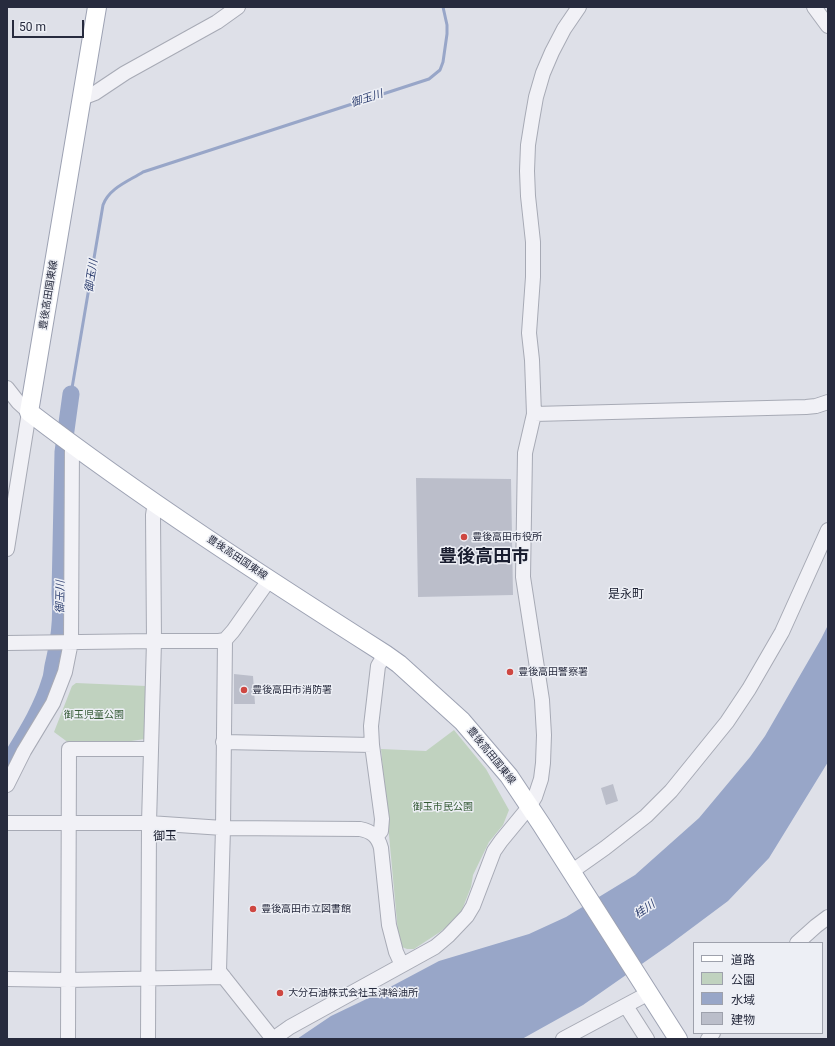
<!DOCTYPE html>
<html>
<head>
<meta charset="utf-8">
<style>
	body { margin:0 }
	#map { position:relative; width:835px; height:1046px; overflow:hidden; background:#dee0e8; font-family:Roboto,"Noto Sans JP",sans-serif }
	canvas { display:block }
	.frame { position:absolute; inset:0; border:8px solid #272b3e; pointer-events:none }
	.legend { position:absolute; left:693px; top:942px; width:130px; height:92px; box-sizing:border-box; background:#edeff5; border:1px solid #9ea1ac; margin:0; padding:5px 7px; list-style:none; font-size:12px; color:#272b3e }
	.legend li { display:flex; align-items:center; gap:8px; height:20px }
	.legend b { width:20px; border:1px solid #9ea1ac }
	.scale { position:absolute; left:12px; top:20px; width:72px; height:18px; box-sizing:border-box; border:2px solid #272b3e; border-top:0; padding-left:5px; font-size:12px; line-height:14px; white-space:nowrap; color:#272b3e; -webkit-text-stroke:3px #edeff5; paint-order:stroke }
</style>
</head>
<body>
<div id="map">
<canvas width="835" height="1046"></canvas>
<div class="frame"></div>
<ul class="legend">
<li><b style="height:5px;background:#fff"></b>道路</li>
<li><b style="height:11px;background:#c0d2bf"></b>公園</li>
<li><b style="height:11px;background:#98a6c8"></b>水域</li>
<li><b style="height:11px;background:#bbbeca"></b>建物</li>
</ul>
<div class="scale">50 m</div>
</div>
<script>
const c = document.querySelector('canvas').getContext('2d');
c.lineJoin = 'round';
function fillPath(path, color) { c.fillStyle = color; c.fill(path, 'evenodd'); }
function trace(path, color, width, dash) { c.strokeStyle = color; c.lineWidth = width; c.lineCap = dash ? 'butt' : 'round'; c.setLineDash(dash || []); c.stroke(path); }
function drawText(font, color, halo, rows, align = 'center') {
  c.font = font + ' Roboto,"Noto Sans JP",sans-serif'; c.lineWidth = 3; c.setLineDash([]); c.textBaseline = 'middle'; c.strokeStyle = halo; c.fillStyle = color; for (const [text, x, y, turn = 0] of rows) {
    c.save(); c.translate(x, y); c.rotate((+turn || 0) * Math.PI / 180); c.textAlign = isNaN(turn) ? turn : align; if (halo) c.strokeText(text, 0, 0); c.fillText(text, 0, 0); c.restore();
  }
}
const green = new Path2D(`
	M76,683l70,3 -1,53 -68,10 -23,-17 18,-46z
	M454,730l32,39 23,41 -6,15 -14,17 -16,33 -2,12 -11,28 -20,17 -26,17h-7l-5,-2 -3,-4 -18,-194 45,2z`);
const water = new Path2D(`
	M828,625v137l-59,96 -41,43 -59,44 -86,60 -61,34h-225l34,-23 46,-22 62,-33 90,-27 37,-17 69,-42 64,-57 51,-61 15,-21 56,-97z`);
const stream = new Path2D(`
	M71,394l32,-189c6,-17 26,-24 40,-33l286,-93 11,-9 3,-8 4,-28v-9l-4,-18`);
const river = new Path2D(`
	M7,765c16,-27 34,-54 43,-84 2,-5 2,-10 3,-15 6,-26 9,-45 7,-72l3,-142 8,-58`);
const building = new Path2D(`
	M416,478l95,1 2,116 -95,2z
	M234,674l19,2 2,28h-21z
	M613,784l5,17 -12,4 -5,-17z`);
const minor = new Path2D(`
	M814,7l14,19
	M82,98l13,-5 30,-20 92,-51 21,-15
	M7,388l11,14 11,10 -22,137
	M534,414l272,-7 10,-1 12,-4
	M225,640l-2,188 -4,143 54,68
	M7,643l147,-2h65l6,-1 8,-9 36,-51
	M223,742l149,3
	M7,785l17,-34 29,-48 12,-31 6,-30 1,-198
	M7,823h142l74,5 137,1c11,2 18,7 21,19l8,77 7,27 6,13
	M376,837l5,-6 1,-12 -10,-74 -1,-19 7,-60 7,-12
	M571,872l34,-24 41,-32 25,-25 56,-69 22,-33 33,-57 46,-102
	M797,943l19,-17 12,-9
	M7,979l61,1 156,-3
	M626,1006l21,33
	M68,1039l1,-290h81
	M148,1039l1,-216 5,-182 -1,-126 2,-13
	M273,1039l17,-12 145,-80 13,-11 19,-20 6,-10 21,-55 7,-10 28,-34 6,-10 6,-18 2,-16 1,-28 -2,-35 -19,-123 2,-124 9,-39 -2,-54 -3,-27 4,-56v-35l-5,-46 -1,-25 1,-26 4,-25 4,-23 7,-24 9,-21 12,-23 15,-22
	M563,1039l86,-46
	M708,1039l5,-6`);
const major = new Path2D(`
	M97,7l-68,405c114,87 235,165 356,242l14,10 63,57 47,55 32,48 137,215`);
const markers = [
	[464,537,4,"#ce4741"],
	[510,672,4,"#ce4741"],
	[244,690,4,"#ce4741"],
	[253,909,4,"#ce4741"],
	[280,993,4,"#ce4741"]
];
const streetNames = [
	["豊後高田国東線",49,295,-81],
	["豊後高田国東線",237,558,34],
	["豊後高田国東線",491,756,51]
];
const poiNames = [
	["豊後高田市役所",472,537],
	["豊後高田警察署",518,672],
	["豊後高田市消防署",252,690],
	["豊後高田市立図書館",261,909],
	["大分石油株式会社玉津給油所",288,993]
];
const parkNames = [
	["御玉児童公園",94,715],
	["御玉市民公園",443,807]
];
const waterNames = [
	["御玉川",367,99,-18],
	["御玉川",92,276,-81],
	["御玉川",61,597,-89],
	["桂川",645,910,-35]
];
const quarterNames = [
	["是永町",626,595],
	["御玉",165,837]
];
const townNames = [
	["豊後高田市",484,557]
];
fillPath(green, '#c0d2bf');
fillPath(water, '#98a6c8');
trace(stream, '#98a6c8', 3);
trace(river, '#98a6c8', 17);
fillPath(building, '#bbbeca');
trace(minor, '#a7aab5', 16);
trace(major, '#9da2b3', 20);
trace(minor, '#f1f1f6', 14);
trace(major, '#fff', 18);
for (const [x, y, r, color] of markers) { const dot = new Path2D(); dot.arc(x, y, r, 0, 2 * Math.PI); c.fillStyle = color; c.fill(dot); trace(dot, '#edeff5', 1.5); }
drawText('10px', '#272b3e', '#edeff5', streetNames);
drawText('10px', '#272b3e', '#edeff5', poiNames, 'left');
drawText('10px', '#345a35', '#edeff5', parkNames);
drawText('italic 11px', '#314272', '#edeff5', waterNames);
drawText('12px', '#191d2f', '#edeff5', quarterNames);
drawText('bold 18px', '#191d2f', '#edeff5', townNames);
</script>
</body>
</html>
